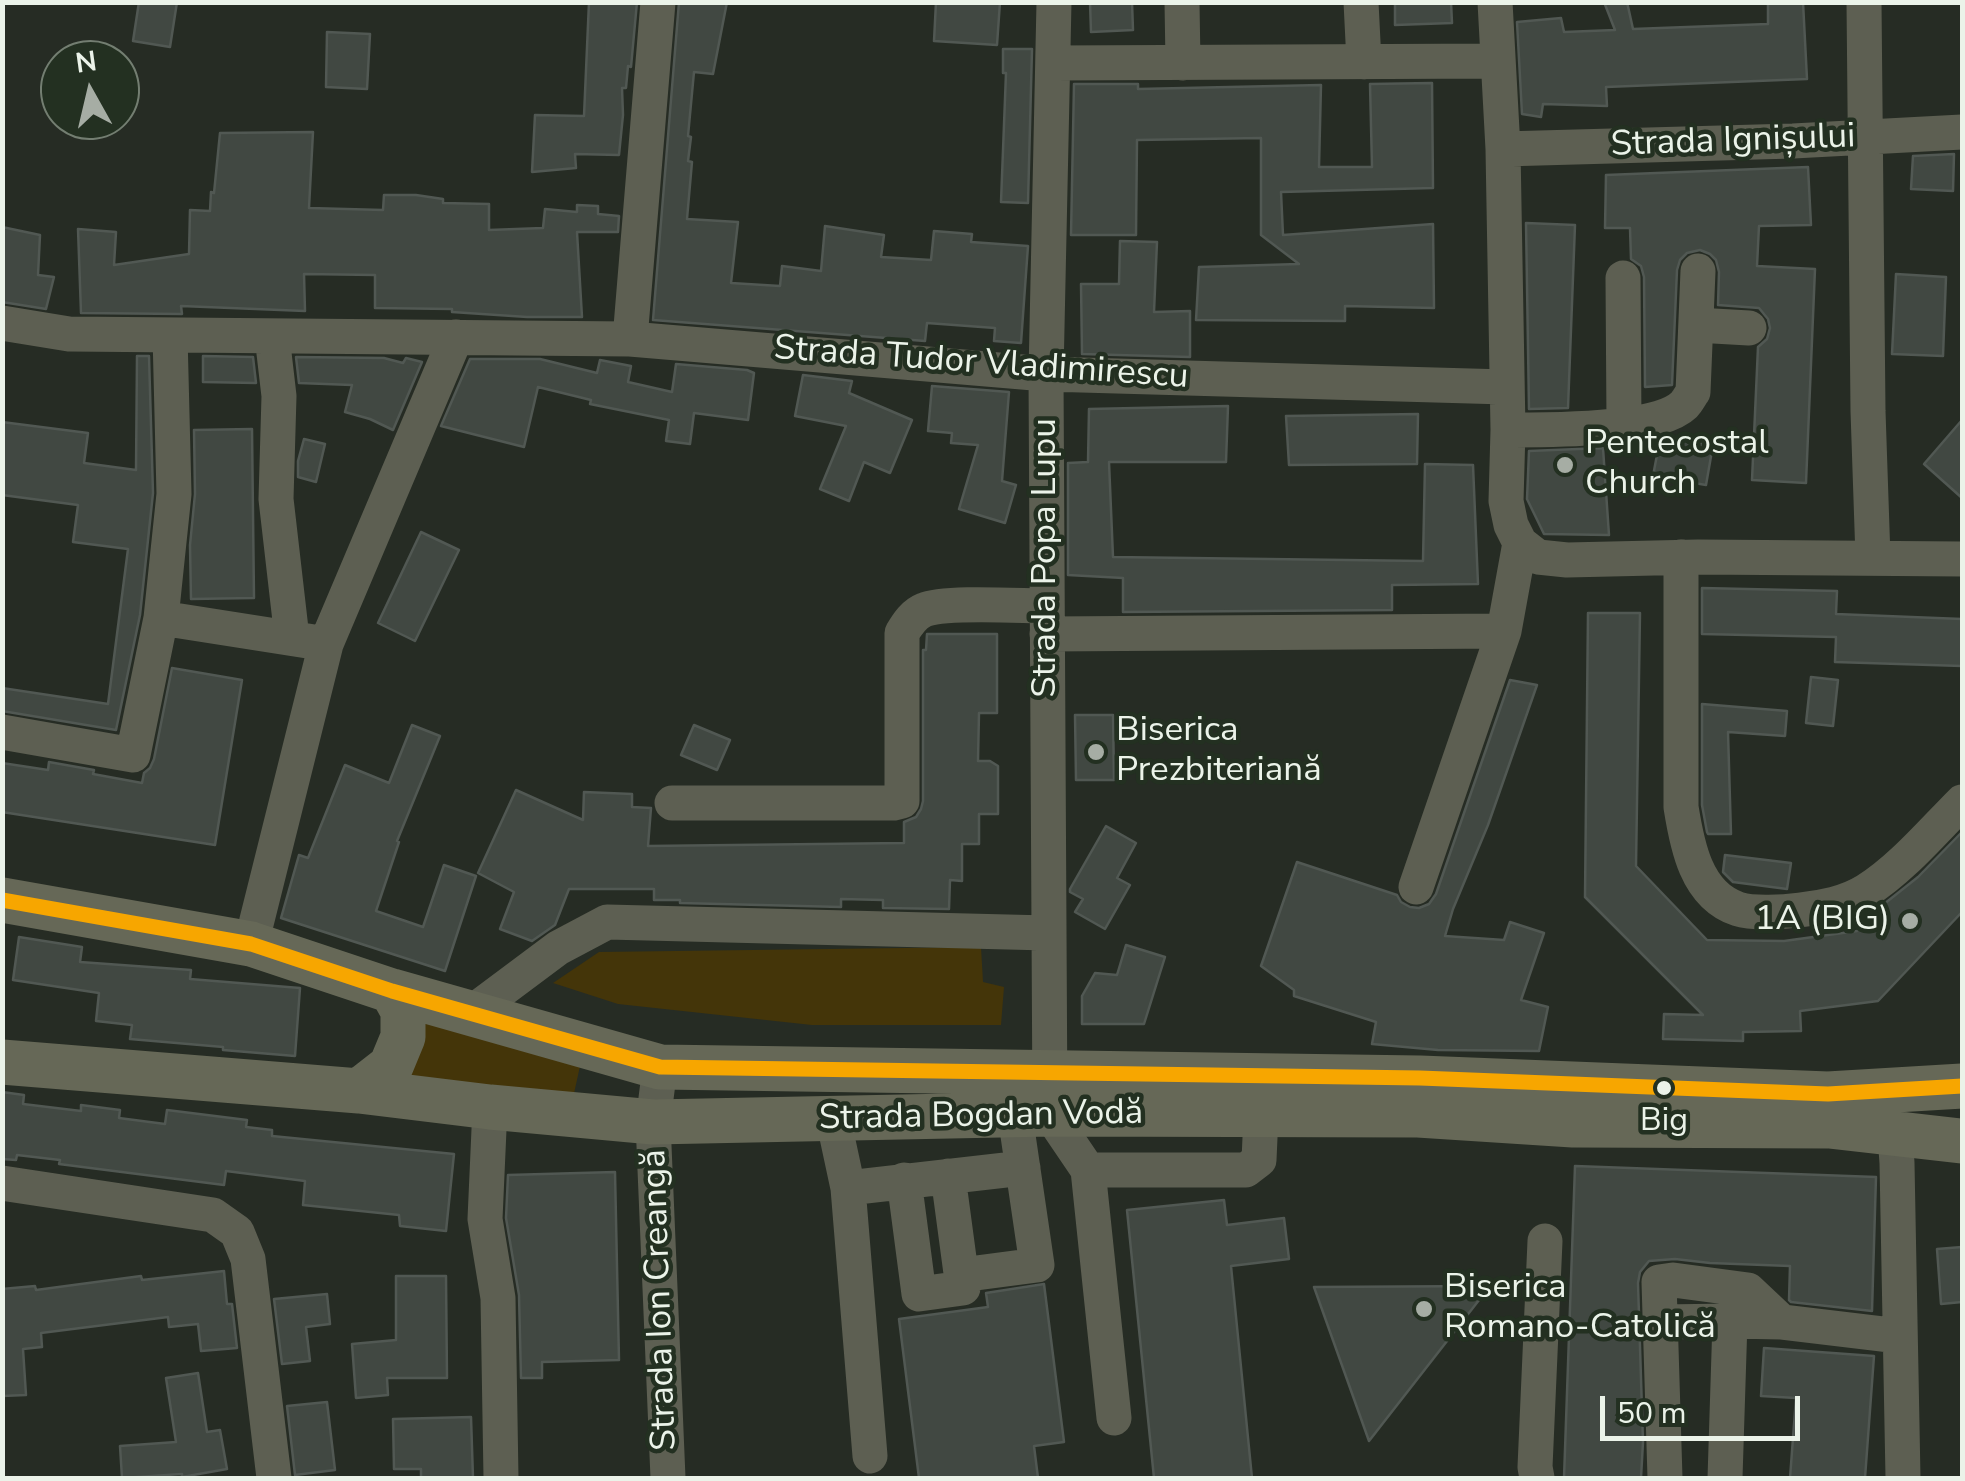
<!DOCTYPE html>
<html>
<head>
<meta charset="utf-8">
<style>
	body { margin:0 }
	#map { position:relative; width:1965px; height:1481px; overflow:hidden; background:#262c24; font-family:"Nunito Sans",sans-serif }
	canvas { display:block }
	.frame { position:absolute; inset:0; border:5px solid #ebf3e9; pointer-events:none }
	.north { position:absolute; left:40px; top:40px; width:100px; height:100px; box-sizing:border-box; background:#233021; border:2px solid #737e71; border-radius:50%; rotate:352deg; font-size:28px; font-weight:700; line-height:40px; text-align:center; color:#ebf3e9 }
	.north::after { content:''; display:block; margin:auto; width:35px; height:45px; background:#a6ada4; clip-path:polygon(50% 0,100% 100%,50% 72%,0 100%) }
	.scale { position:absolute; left:1600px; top:1396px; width:200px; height:45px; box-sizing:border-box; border:5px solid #ebf3e9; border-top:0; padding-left:12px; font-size:30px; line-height:35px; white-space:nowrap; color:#ebf3e9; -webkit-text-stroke:8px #233021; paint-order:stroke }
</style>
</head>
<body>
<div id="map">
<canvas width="1965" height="1481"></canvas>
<div class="frame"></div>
<div class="north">N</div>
<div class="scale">50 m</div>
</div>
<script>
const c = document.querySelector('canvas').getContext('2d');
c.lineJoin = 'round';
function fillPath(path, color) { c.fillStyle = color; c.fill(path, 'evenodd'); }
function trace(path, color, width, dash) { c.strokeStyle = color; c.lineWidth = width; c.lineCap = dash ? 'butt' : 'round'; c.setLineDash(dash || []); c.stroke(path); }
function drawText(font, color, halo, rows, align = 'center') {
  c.font = font + ' "Nunito Sans",sans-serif'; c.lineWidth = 9; c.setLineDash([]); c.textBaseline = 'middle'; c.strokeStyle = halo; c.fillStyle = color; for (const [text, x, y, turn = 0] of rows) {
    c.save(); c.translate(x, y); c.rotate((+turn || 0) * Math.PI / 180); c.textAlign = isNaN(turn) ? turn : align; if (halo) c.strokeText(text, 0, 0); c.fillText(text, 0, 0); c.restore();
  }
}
const green = new Path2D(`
	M981,947l2,35 21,5 -3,38h-189l-194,-21 -65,-21 46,-31z
	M412,1017l170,40 -9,41 -171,-17z`);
const building = new Path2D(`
	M139,2h38l-7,45 -37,-6z
	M589,2h48l-6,65 -3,-1 -2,22h-4l1,27 -4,40 -44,-1 1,14 -44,4 3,-57 49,1z
	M679,2h48l-14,72 -19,-2 -6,64 3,1 -3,24 4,1 -5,57 51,3 -7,61 49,3 2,-20 39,5 4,-45 59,9 -3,22 50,3 3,-29 38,3 -1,8 57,4 -7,97 -27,-2 1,-13 -68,-5 -2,18 -272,-21z
	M936,2h64l-3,43 -63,-4z
	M1090,2h42l1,28 -42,2z
	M1395,2h56l1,21 -57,2z
	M1604,2h23l6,27 135,-5v-22h35l4,77 -201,8 1,19 -64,-2 -2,13 -19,-3 -5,-92 44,-4 3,14 51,-2z
	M327,32l43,2 -3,55 -41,-2z
	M1003,49h29l-4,154 -27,-1 5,-129h-3z
	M1432,83l1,105 -152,4 2,43 150,-11 1,84 -89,-2v15l-149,-1 3,-53 100,-3 -38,-29v-97l-124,2 -1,95h-65l3,-151h64v5l183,-4 -2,82h53l-2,-83z
	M313,132l-4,76 74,2 1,-15h32l27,4v4l46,1v26l54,-2 2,-19 32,3v-7l21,1v8l21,2 -1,16h-41l5,85h-55l-75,-5v-3l-77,-1v-33l-71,-1 1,37 -124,-5 1,8 -101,-1 -3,-84 38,3 -2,33 75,-11 1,-44 20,1 1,-19 3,1 6,-60z
	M1954,154l-1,37 -42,-2 2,-33z
	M1808,167l3,58 -52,1 -2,40 58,3 -9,214 -54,-3 6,-133 9,-8 3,-11 -2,-9 -9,-11 -41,-3 1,-33 -3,-12 -6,-6 -10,-4 -13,3 -7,7 -3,10 -5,115 -27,2 -1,-110 -3,-11 -10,-7 -1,-31h-25l1,-53z
	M1526,223l49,2 -7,183 -39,1z
	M2,227l38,8 -2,40 16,2 -8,32 -44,-7z
	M1120,241l37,1 -3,70 36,-1v46l-108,-3 -1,-70h38z
	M1896,274l50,3 -3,79 -51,-2z
	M137,356h12l4,137 -13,122 -24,115 -114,-19v-23l106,16 20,-155 -55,-7 5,-37 -76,-10v-73l86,11 -4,30 52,7z
	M203,356l50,1 3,26 -53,-1z
	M296,357l88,1 19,5 3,-5 16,4 -29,68 -23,-11 -25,-7 7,-27 -53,-2z
	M470,359h70l57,14 3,-13 31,6 -3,16 44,10 4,-28 71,6 7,3 -6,47 -54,-7 -4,31 -24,-3 3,-21 -79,-16 1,-4 -53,-13 -14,60 -83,-21z
	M803,375l49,6 -3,12 63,27 -22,53 -26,-11 -15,39 -29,-12 26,-63 -51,-10z
	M932,386l77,6 -7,89 14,4 -11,38 -46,-14 19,-64 -27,-2 1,-10 -24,-2z
	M1228,406l-2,56h-117l4,95 310,4 2,-97 48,1 5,119 -86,1v25l-269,2v-34l-55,-3v-112l20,-1 1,-53z
	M1418,414l-1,50 -128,1 -3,-49z
	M1962,420v78l-38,-34z
	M252,429l2,169 -63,1 -1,-54 5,-51 -1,-64z
	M1667,437l46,8 -7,40 -53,-9 7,-37z
	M304,439l21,5 -9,38 -18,-5v-16z
	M1603,448l6,87 -65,-1 -17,-35 2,-48z
	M421,532l38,18 -44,91 -37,-18z
	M1702,588l135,3 -1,23 126,5v47l-127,-4 1,-25 -134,-3z
	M1588,613h52l-4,253 71,74 77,1 73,-10 22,-23 39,-31 44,-45v80l-84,89 -78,10 1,20 -58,1v9l-80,-2 1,-25 39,1 -118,-118z
	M927,634h70v79h-18l-1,48h12l8,5v48h-19v30h-17v37l-12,-1 -1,29 -66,-1v-8l-42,-1v8l-161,-4v-3h-26v-11h-85l-14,36 -23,16 -32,-12 14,-37 -36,-19 38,-83 67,30 1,-28 48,2v13l19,1 -3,38 256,-3v-21l12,-5 5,-8 2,-8v-151h3z
	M172,668l70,12 -27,165 -213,-33v-49l46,7 1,-8 45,8 -1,4 49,9 2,-10 6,-5 4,-9z
	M1811,677l27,3 -5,46 -27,-3z
	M1510,680l27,5 -49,140 -35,84 -8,27 59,4 6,-18 34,11 -23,67 27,7 -9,44 -101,-1 -66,-6 4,-22 -82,-26v-6l-33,-24 36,-104 100,33 4,7 9,5 9,1 10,-4 7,-10z
	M1702,704l85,7 -2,25 -57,-4 3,102h-23l-1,-2 -5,-27z
	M1075,715h38l1,65h-38z
	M412,725l28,11 -43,105 2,1 -23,69 47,16 21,-62 32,11 -31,95 -164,-53 18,-63 9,3 37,-93 44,18z
	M694,725l36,15 -13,30 -36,-15z
	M1106,826l30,17 -19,35 13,7 -25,44 -30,-17 8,-13 -13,-7v-3z
	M1725,855l66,8 -4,26 -54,-7 -10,-10z
	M19,937l63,10 -2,15 111,8 -1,9 110,9 -5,68 -72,-6v-3l-93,-8 2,-14 -36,-4 3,-28 -86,-13z
	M1126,945l39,12 -21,67h-62v-28l13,-23 22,2z
	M2,1092l22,3 -1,9 58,7v-6l39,5 -1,8 46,6 2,-14 80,10 -1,7 26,3v6l182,18 -8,77 -46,-5 -1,-11 -96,-10 2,-24 -79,-10 -2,14 -165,-21 1,-4 -43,-5 -1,5 -14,-1z
	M1575,1166l301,11 -4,134 -81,-9 -2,-2 1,-34 -80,-3 -35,-4 -26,2 -9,11 -2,11 5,159 -2,36h-77z
	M615,1172l4,188 -77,2v16h-21l-2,-83 -13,-77 2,-43z
	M1224,1200l3,25 57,-7 5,41 -58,7 21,212h-98l-27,-268z
	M1962,1247v55l-21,2 -4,-55z
	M224,1271l3,33h5l5,44 -36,3 -3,-27 -29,3 -1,-10 -127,16 1,14 -19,2 3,46 -24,1v-107l33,-3 1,4 105,-14 1,4z
	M396,1276h50l1,102h-60l1,17 -32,3 -4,-54 44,-4z
	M1044,1284l20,158 -30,4 4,32h-119l-20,-159 89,-12 -2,-14z
	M1490,1286l-121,155 -55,-154z
	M327,1294l3,30 -24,3 4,34 -28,3 -8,-65z
	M1764,1348l110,8 -9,122h-75l6,-80 -35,-2z
	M198,1373l9,59 13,-2 7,39 -45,8v-3l-60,4 -2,-32 56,-4 -10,-64z
	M327,1402l8,68 -40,5 -8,-69z
	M471,1417l2,61h-52v-9h-27l-1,-50z`);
const minor = new Path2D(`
	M1054,2l-8,372 4,740 38,56h158l13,-10 2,-45
	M1182,2l1,61
	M1361,2l3,60
	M1495,2l8,147 5,281 -2,71 5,24 9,18 18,14 29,3 131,-3 264,2
	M1864,2l4,409 5,147
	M1053,63l445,-2
	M1503,149l290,-8 169,-9
	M1623,278l1,146
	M2,323l67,11 561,5 416,35 460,13
	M1696,325l53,3
	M272,336l7,60 -3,103 16,139
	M630,339l28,-337
	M1508,430c38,0 149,1 176,-25 1,0 8,-12 9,-13l5,-121
	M1681,557v250c6,38 15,88 57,102 15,5 46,3 62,1 23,-3 45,-6 66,-19 36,-23 66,-59 96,-89
	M161,618l153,24
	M1047,634l457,-3 16,-88
	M2,732l131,23 28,-137 13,-124 -4,-159
	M672,803h222l8,-2v-168c6,-10 12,-19 22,-23 21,-9 97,-4 123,-4
	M1416,887l88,-256
	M251,944l75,-300 130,-307
	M471,1013l87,-65 49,-26 441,11
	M660,1067l-7,55 15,356
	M490,1107l-5,112 13,79 3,180
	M833,1118l15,70 22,268
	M1895,1134l2,29 6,315
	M1088,1170l26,248
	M904,1180l15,114 44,-6 -15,-112
	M2,1183l211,32 24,17 11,27 26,219
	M848,1188l175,-20
	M961,1275l76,-10 -22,-150
	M1661,1322l69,-1
	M1537,1478l-2,-11 10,-226
	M1665,1478l-6,-196 14,-2 75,10 34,32
	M1725,1478l5,-157 52,1 117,14`);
const major = new Path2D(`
	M2,900l249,44 141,47 268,76 760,11 408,16 134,-8
	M2,1062l357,29 131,16 163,15 397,-8 368,1 155,10 256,1 132,15
	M359,1091l32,-25 12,-29v-26l-11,-20`);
const bus1 = new Path2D(`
	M2,900l249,44 141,47 268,76 760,11 408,16 134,-8`);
const markers = [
	[1565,465,10,"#a6ada4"],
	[1096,752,10,"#a6ada4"],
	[1910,921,10,"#a6ada4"],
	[1664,1088,9,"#ebf3e9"],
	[1424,1309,10,"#a6ada4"]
];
const busNames = [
	["Big",1664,1122]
];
const streetNames = [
	["Strada Ignișului",1733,142,-2],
	["Strada Tudor Vladimirescu",981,364,4],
	["Strada Popa Lupu",1047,558,-90],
	["Strada Bogdan Vodă",981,1117,-1],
	["Strada Ion Creangă",661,1300,-92]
];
const poiNames = [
	["Pentecostal",1585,445],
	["Church",1585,485],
	["Biserica",1116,732],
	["Prezbiteriană",1116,772],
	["1A (BIG)",1890,921,"right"],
	["Biserica",1444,1289],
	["Romano-Catolică",1444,1329]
];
fillPath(green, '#443509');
fillPath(building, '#414842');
trace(building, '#515853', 2.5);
trace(minor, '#5d5f52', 35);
trace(major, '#666857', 45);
trace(bus1, '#f7a600', 15);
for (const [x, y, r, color] of markers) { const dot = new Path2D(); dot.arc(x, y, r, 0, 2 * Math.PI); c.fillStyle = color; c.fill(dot); trace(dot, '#233021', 4); }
drawText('32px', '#ebf3e9', '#233021', busNames);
drawText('35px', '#ebf3e9', '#233021', streetNames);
drawText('35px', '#ebf3e9', '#233021', poiNames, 'left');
</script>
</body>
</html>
